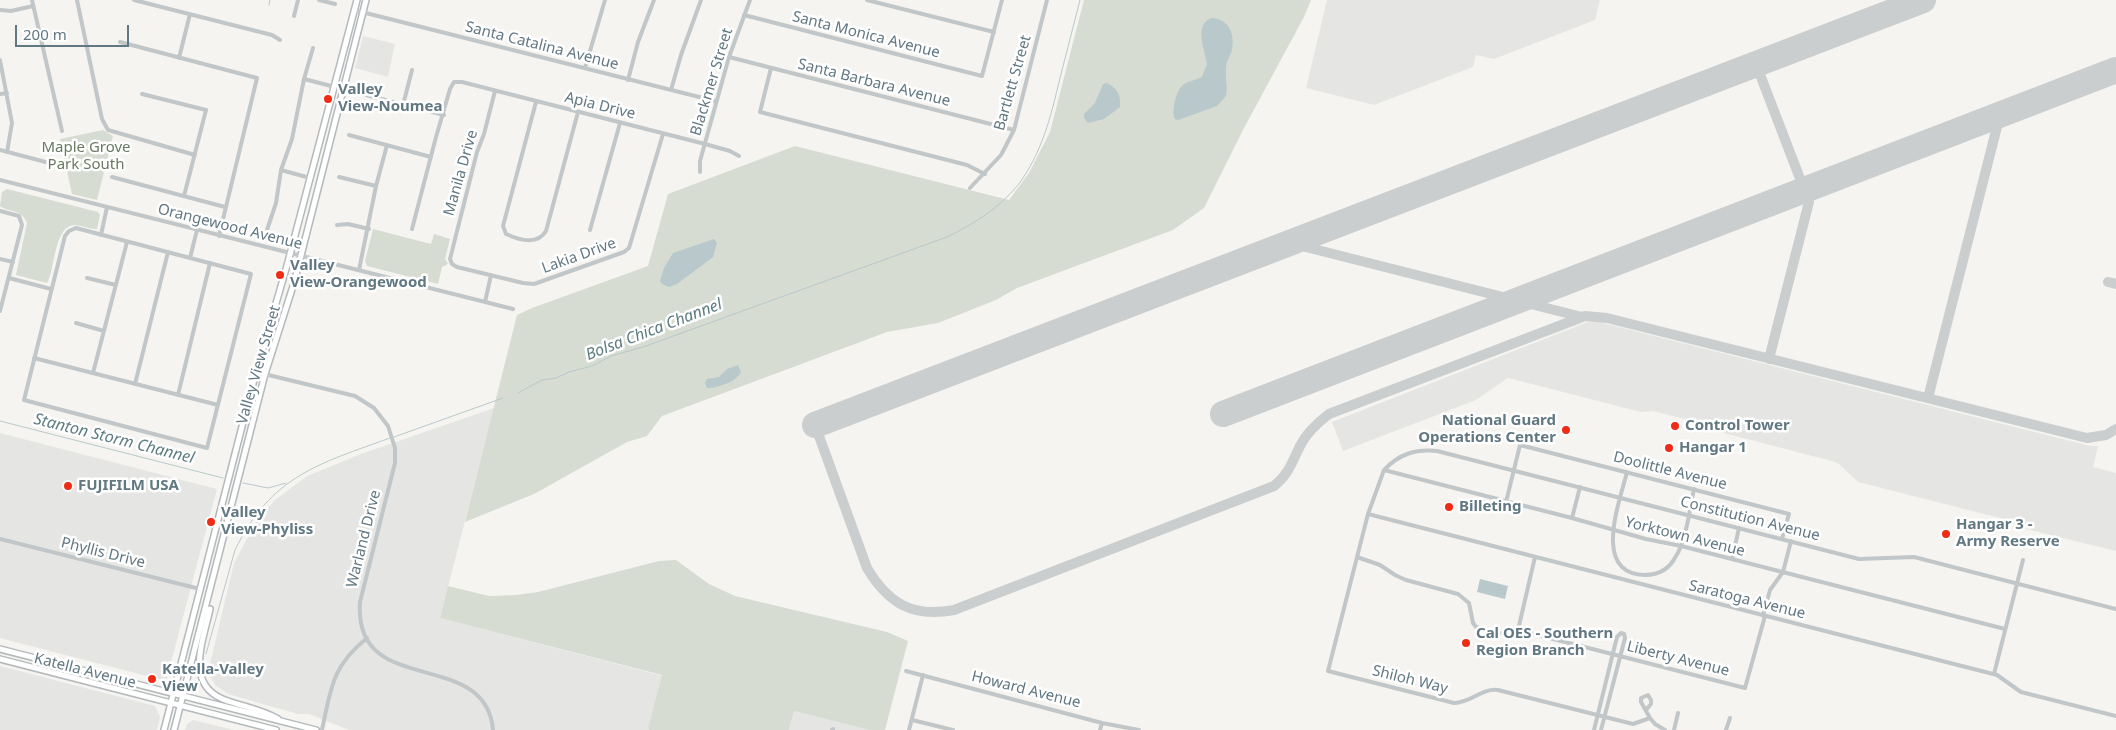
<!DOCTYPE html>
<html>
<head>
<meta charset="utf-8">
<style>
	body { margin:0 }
	#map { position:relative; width:2116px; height:730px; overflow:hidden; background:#f5f4f0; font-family:"Noto Sans",sans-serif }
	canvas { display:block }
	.scale { position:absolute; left:15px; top:25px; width:114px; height:22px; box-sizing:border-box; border:2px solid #617883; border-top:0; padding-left:6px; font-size:15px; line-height:18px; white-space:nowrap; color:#617883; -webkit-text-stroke:4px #fff; paint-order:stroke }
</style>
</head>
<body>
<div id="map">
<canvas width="2116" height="730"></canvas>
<div class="scale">200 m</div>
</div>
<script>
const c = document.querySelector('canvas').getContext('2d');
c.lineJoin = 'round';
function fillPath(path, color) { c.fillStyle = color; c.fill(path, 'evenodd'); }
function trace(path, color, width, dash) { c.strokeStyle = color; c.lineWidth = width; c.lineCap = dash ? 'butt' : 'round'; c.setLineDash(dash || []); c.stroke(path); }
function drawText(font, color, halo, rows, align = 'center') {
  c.font = font + ' "Noto Sans",sans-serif'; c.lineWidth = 5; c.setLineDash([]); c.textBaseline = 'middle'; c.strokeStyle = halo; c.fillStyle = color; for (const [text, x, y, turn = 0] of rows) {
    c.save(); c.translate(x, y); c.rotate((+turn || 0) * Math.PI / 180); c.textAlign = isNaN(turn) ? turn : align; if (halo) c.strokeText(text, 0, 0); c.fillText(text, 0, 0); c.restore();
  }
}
const built = new Path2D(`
	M1327,0h273l-5,20 -101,39 -18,-4 -3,12 -99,38 -68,-17z
	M363,36l32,8 -7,33 -33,-9z
	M1588,322h11l491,124h8l-5,21 23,6v78l-102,-25 -14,-8 -142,-36 -19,-18 -7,-3 -120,-31 -7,-6 -52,-13 -12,1 -133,-34 -32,22 -133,51 -11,-29z
	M494,408l-54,210 223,58 -15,54h-299l-40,-16h-11l-70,-20 -13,-9 -5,-9 -1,-8 25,-105 22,-41 19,-22 32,-24 54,-22z
	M0,433l217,56 -51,192 -166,-43z
	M0,666l155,40 5,11 -3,13h-157z
	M794,711l75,19h-80z
	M193,720l41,10h-49l2,-6z`);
const green = new Path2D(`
	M1084,0h227l-7,17 -60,111 -40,80 -31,22 -156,58 -21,12 -58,23 -51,9 -225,84 -15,20 -20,6 -93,52 -69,28 52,-207 15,-7 116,-42 20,-72 127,-48 214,54 20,-27 21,-41z
	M103,130l10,6 -16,64 -25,-6 -12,-55z
	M7,189l91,23 2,3 -3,14c-8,0 -16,-4 -23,-4 -20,1 -19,45 -27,58l-31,-8 11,-52c-5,-14 -17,-10 -27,-17l2,-14z
	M373,229l58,15 3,-10 16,5 -5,20 3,5 -6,3 -4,17 -71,-18 -2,-5z
	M676,560l33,24 26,12 152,36 21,9 -23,89h-16l-75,-19 -5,19h-139l-2,-1 14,-54 -222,-57 8,-32 41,10 27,-1 22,-3 121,-31z`);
const water = new Path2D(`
	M1212,18c17,1 23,16 20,32 -2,6 -6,11 -6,18 -1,10 2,19 0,28l-9,10 -39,14 -3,-1c-4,-7 1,-29 8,-34 5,-4 13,-5 19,-8l5,-13c-2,-14 -14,-40 5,-46z
	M1107,83c11,5 14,14 13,24l-16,12 -16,4 -4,-5v-4l11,-11 8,-19z
	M714,239l3,4 -4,14 -36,27 -8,3 -7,-3 -2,-3 4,-13 9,-15z
	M738,365l3,7c-5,10 -23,16 -34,16l-2,-5 2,-4 12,-2 8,-8z
	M1480,579l28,7 -3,13 -28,-7z`);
const stream = new Path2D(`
	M269,5l1,-5
	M518,393l24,-13 14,-2 13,-6 23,-6 19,-10 32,-9 304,-110c27,-13 52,-29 71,-52 24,-32 33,-69 42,-107 7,-26 13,-52 20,-78
	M0,421l223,57
	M394,437l109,-39
	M243,483l25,5 18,-5
	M206,654l29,-104c36,-74 83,-86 155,-112`);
const taxiway = new Path2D(`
	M1756,64l53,138 -40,157
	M1290,243l292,74
	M2108,282l8,2
	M1928,398l72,-283
	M815,425l52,143c21,35 45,50 87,42l320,-124c15,-12 18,-24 26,-40 7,-14 17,-23 29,-32l256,-98 22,2 480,120 19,-3 10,-6`);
const runway = new Path2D(`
	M1223,414l893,-344
	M815,425l1108,-425`);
const minor = new Path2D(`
	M32,0l30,131
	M77,0l25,119 6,11 87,25
	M134,0l138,35 8,5
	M319,0l16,4
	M867,0l127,32
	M0,10l11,1 22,-5
	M354,10l361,91
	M744,15l238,61 20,-76
	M294,16l4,-16
	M120,42l137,36 -38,158
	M729,57l285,73
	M179,58l11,-44
	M0,60l12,63 -5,29
	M585,68l20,-68
	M771,68l-11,44 207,53 18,9
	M304,79l140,36
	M628,80l10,-38 16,-42
	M671,90l10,-35 20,-55
	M495,91l-11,43 -7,18 -27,107 2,5 5,3 66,16 11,1 90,-32 5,-4 34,-114
	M0,94l7,-1
	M142,94l64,16 -22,86
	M536,102l-33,124 3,8c13,6 31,12 40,-3l32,-119
	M403,105l9,-35
	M349,135l82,22
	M0,150l57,15
	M281,170l29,8
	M700,172v-11l29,-104 21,-57
	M112,177l113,30
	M339,177l37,9
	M0,180l513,129
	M970,188l31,-33 13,-25 33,-130
	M0,211l19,5 3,9 -22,86
	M337,225l11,-1 21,5
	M76,228l175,46 -44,174 -183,-48 41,-164 4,-5z
	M412,229l24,-92 14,-48 4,-7h8l243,62 25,7 9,5
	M267,230l9,-27 5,-33 11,-31 12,-60 9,-31
	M590,230l30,-107
	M101,235l6,-28
	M190,258l7,-28
	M0,259l13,3
	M359,270l17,-84 11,-41
	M9,278l42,11
	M87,278l29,7
	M485,302l6,-27
	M76,323l28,8
	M34,358l184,47
	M256,372l99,24 19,12 14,18 7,22v15l-35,139c-7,98 126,44 133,128
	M93,373l34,-131
	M135,384l33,-132
	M178,395l32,-132
	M1384,470c15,-16 31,-21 53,-19l422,108 55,-2 202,52
	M1627,472c-7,29 -36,102 18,103 14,0 25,-7 31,-19 10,-15 14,-48 18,-67
	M1506,502l14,-57 269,69 -7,25
	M1368,514l629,161 24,17 95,24
	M1572,518l8,-31
	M0,539l200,50
	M1357,557l23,8 15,10 11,5 52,14 11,9 4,20 3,4 33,8 9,-5 17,-73
	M1732,559l7,-31
	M1763,616l7,-26 13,-18 8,-31
	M1518,630l227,58 20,-72
	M906,671l196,52 37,7
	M1994,674l29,-114
	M1646,710l5,-6v-4l-3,-5 -7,3v4l9,16
	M912,720l41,10
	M322,730c9,-42 10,-64 45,-92
	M832,730l1,-1
	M909,730l14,-55
	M1100,730l2,-7
	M1594,730l23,-93 4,-4 3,1 1,4 -24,92
	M1665,730l-10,-6 -5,-6 -17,6 -135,-34c-17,-2 -27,13 -44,13l-126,-32 40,-157 16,-44 188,48 74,21 35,7 324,83
	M1674,730l4,-17
	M1726,730l4,-12`);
const major = new Path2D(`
	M210,609c-7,33 -27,78 18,92 17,6 35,9 50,18
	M0,649l316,81
	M0,659l276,71
	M164,730l92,-358 32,-110 69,-262
	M174,730l91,-356 29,-91 72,-283`);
const markers = [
	[328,99,5,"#f02b15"],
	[280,275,5,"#f02b15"],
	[1675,426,5,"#f02b15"],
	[1566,430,5,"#f02b15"],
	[1669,448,5,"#f02b15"],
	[68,486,5,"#f02b15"],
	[1449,507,5,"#f02b15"],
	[211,522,5,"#f02b15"],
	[1946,534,5,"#f02b15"],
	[1466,643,5,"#f02b15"],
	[152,679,5,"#f02b15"]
];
const streetNames = [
	["Santa Monica Avenue",866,35,14],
	["Santa Catalina Avenue",542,46,14],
	["Blackmer Street",712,82,-73],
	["Santa Barbara Avenue",874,83,14],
	["Bartlett Street",1013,83,-74],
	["Apia Drive",600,106,14],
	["Manila Drive",461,173,-74],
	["Orangewood Avenue",230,227,14],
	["Lakia Drive",579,256,-20],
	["Valley View Street",259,365,-74],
	["Doolittle Avenue",1670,471,14],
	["Constitution Avenue",1750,519,14],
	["Yorktown Avenue",1685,537,14],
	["Warland Drive",364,539,-76],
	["Phyllis Drive",103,553,14],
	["Saratoga Avenue",1747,600,14],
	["Liberty Avenue",1678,659,14],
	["Katella Avenue",85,671,14],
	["Shiloh Way",1410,680,14],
	["Howard Avenue",1026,690,14]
];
const poiNames = [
	["Valley",338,90],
	["View-Noumea",338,107],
	["Valley",290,266],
	["View-Orangewood",290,283],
	["National Guard",1556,421,"right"],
	["Operations Center",1556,438,"right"],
	["Control Tower",1685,426],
	["Hangar 1",1679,448],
	["FUJIFILM USA",78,486],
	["Billeting",1459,507],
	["Valley",221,513],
	["View-Phyliss",221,530],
	["Hangar 3 -",1956,525],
	["Army Reserve",1956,542],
	["Cal OES - Southern",1476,634],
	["Region Branch",1476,651],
	["Katella-Valley",162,670],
	["View",162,687]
];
const parkNames = [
	["Maple Grove",86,148],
	["Park South",86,165]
];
const waterNames = [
	["Bolsa Chica Channel",654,330,-21],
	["Stanton Storm Channel",114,439,14]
];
fillPath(built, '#e5e5e3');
fillPath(green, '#d6dcd1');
fillPath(water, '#b8c8cb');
trace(stream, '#b8c8cb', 1);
trace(taxiway, '#cacece', 10);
trace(runway, '#cacece', 26);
trace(major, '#b4b9bc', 8);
trace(minor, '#c1c6c8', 4);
trace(major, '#fff', 5);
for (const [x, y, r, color] of markers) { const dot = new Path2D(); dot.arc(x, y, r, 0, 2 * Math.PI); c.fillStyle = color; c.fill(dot); trace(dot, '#fff', 2); }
drawText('15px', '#617883', '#fff', streetNames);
drawText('bold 15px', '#617883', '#fff', poiNames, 'left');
drawText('15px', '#697a60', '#fff', parkNames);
drawText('italic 16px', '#5c7c81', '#fff', waterNames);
</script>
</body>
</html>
